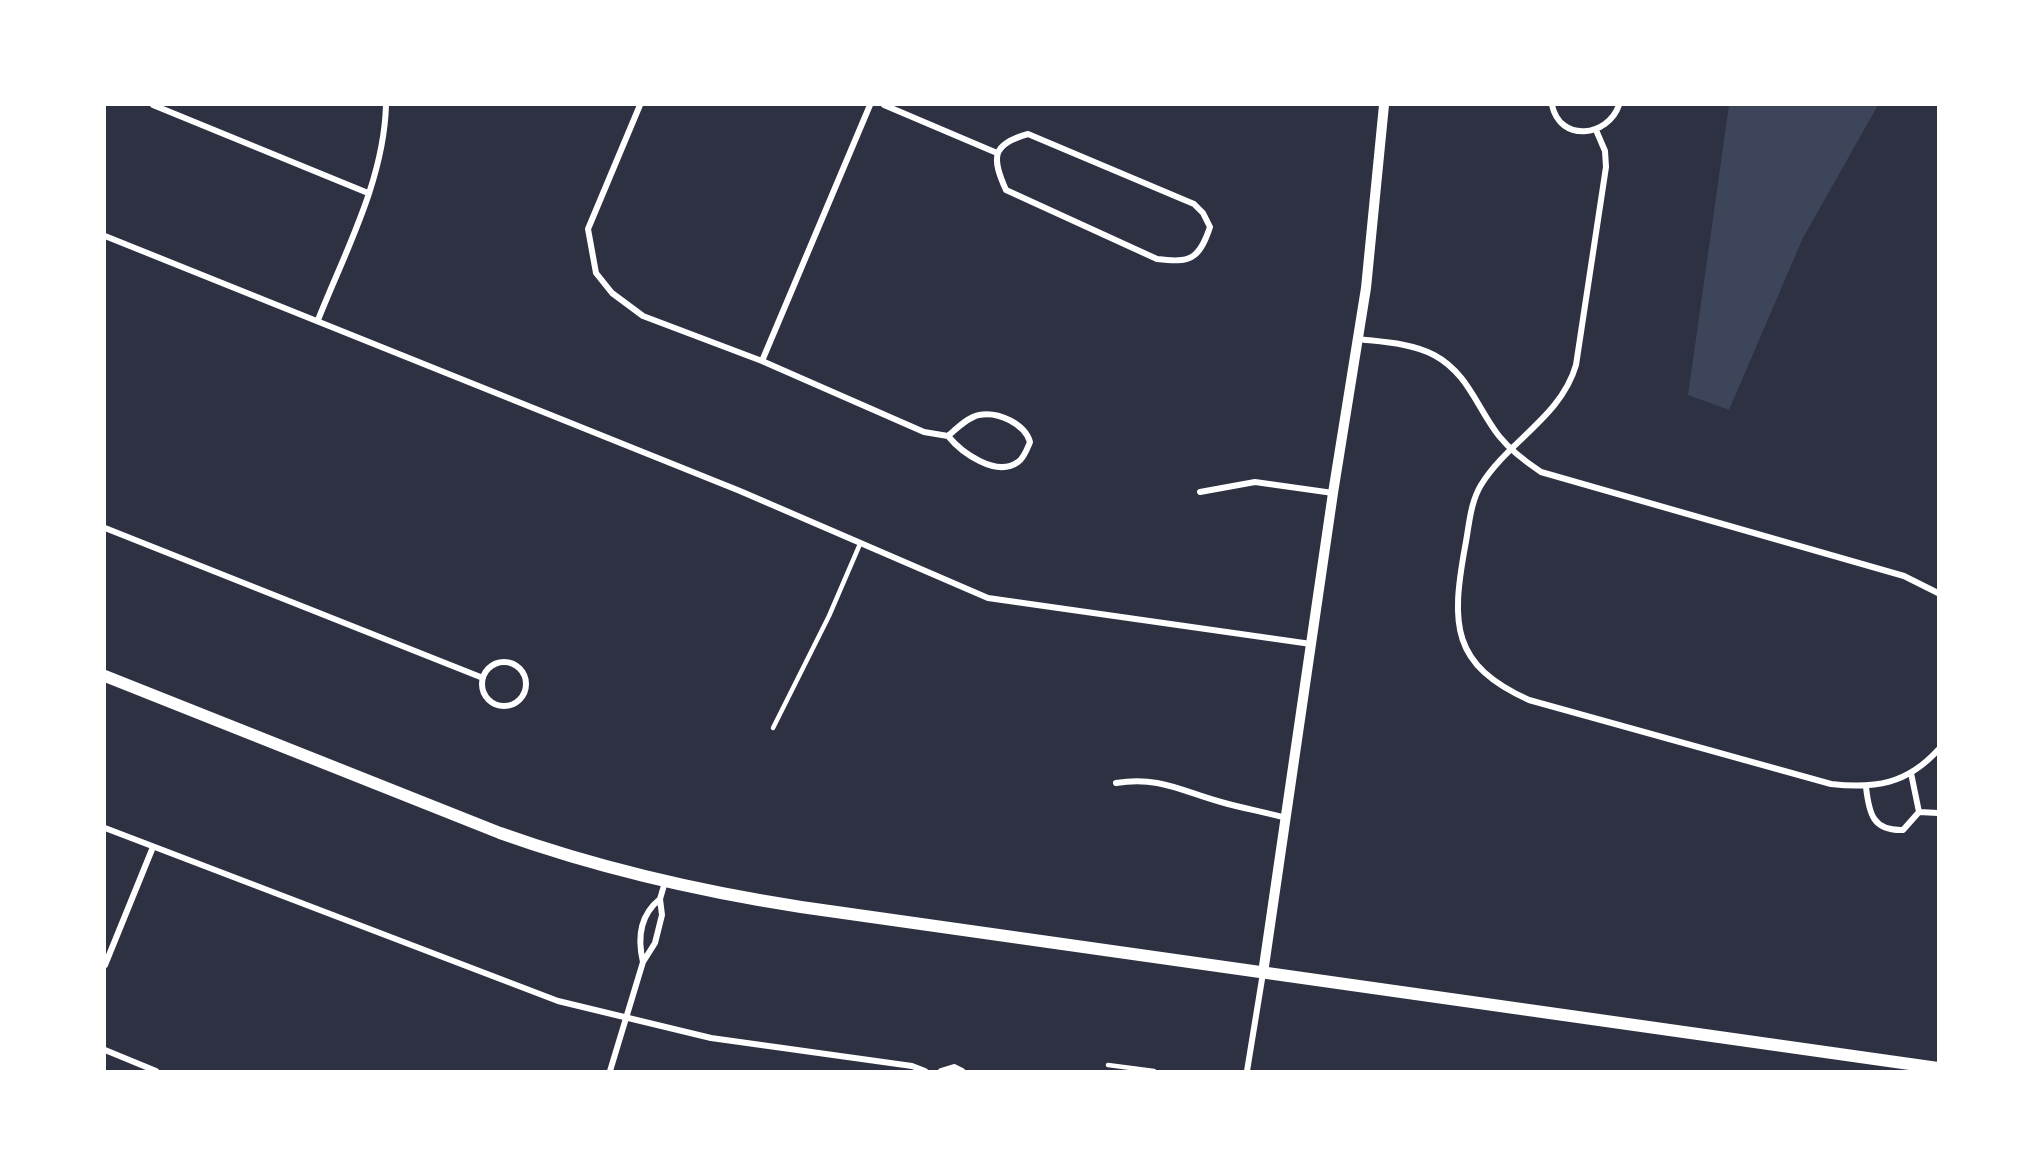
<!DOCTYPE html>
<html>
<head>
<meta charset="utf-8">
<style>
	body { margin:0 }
	#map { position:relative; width:2043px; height:1176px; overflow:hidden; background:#2d3142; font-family:Overpass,sans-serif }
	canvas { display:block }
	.frame { position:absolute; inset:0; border:106px solid #fff; pointer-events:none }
</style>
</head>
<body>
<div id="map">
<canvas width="2043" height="1176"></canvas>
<div class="frame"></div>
</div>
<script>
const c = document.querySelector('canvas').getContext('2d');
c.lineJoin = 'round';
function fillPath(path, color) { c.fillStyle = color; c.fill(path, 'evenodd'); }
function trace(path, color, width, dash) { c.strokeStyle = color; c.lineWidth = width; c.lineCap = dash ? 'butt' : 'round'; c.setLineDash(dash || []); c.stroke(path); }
const green = new Path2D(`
	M1729,105h149l-76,135 -73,170 -41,-15z`);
const service = new Path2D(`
	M773,728l56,-112 31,-72
	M1108,1065l46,6`);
const minor = new Path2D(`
	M153,105l215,88
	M640,105l-52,124 8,44 16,20 31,23 119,45 162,71 24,4c13,16 48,42 70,26 6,-4 9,-13 12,-20 -5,-18 -32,-31 -51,-27 -11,2 -23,14 -31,21
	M884,105l113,48
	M1552,105c8,38 56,32 67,0
	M1596,130l9,21 1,16 -30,198c-15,52 -68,76 -95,120 -11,18 -12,42 -16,62 -14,77 -14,118 64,153l302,84c44,5 76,0 107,-34
	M1028,134l166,70 9,9 7,14c-11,33 -20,36 -53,32l-151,-69c-15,-33 -14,-46 22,-56z
	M105,236l635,255 248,107 323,46
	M318,320c27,-68 66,-140 68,-215
	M1357,339c26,3 54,4 77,16 34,18 43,53 65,81 12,15 27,26 42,36l363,104 34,17
	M762,361l108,-256
	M1200,492l55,-10 78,11
	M105,528l378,150
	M482 684a22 22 0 1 1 44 0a22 22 0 1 1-44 0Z
	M1116,783c43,-7 65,8 105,19 21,6 43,10 65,16
	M1866,787c3,27 7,44 37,43l16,-18 -8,-39
	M1919,812l19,1
	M105,828l453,173 153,37 201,28 13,5
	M643,962c-6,-25 -3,-47 17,-63
	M105,965l48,-118
	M105,1050l51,21
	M610,1071l33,-109 12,-19 7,-28 -2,-16 5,-17
	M941,1071l13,-4 8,4
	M1247,1071l16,-98`);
const tertiary = new Path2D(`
	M1263,973l70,-480 33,-205 18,-183`);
const secondary = new Path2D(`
	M105,676l395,157c98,35 198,58 301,74l1137,161`);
fillPath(green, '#3c4559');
trace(service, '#fff', 4.5);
trace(minor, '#fff', 6);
trace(tertiary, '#fff', 10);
trace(secondary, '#fff', 12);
</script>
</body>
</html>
